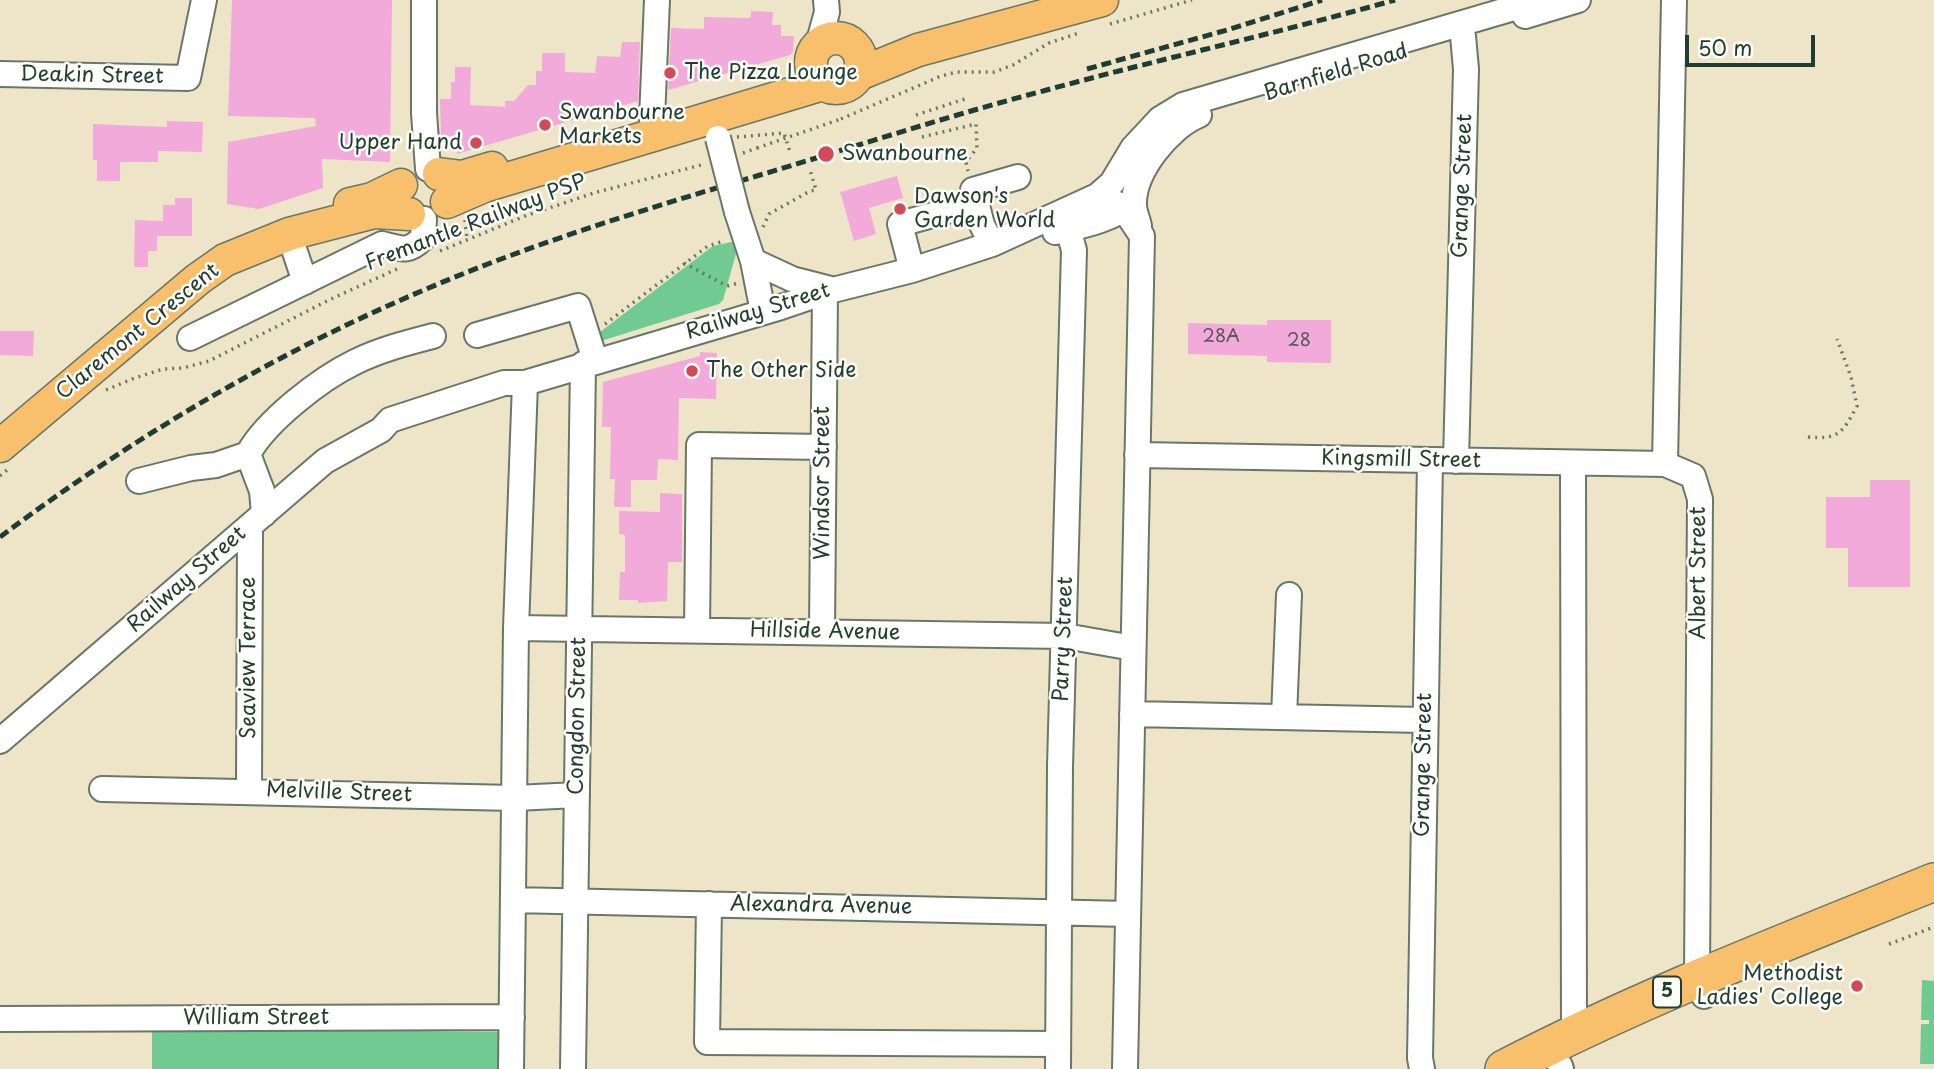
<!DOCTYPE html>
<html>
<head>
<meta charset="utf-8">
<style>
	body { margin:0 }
	#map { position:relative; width:1934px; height:1069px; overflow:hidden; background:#eee5c8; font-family:"Playpen Sans",sans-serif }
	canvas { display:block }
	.scale { position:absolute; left:1685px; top:35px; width:130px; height:32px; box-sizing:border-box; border:4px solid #1f3d34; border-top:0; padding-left:9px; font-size:21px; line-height:24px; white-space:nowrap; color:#1f3d34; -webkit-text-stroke:5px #fdfcf7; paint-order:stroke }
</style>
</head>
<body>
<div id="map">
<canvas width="1934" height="1069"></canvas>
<div class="scale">50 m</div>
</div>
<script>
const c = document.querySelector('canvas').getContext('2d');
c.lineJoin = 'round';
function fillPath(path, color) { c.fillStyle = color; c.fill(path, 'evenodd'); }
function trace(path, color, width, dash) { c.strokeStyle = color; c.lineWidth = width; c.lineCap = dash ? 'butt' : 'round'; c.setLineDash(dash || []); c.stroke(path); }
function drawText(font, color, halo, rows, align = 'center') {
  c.font = font + ' "Playpen Sans",sans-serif'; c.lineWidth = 5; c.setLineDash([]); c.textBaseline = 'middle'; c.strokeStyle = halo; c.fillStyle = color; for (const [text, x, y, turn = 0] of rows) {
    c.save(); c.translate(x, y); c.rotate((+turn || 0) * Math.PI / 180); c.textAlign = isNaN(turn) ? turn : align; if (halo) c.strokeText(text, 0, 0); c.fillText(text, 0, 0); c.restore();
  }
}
const green = new Path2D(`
	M736,241l1,9 -14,50 -4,4 -118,37 -5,-6 117,-89z
	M1922,980l12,1v83h-14l1,-40h8v-4h-8z
	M152,1028l348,4v37h-348z`);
const building = new Path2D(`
	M232,0h160l-2,162 -68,-3 1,29 -64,21 -32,-5 1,-62 88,-16 -1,-8 -87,-2z
	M751,11l22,1 -1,13h9v11h13l-1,16 -3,3 -122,35 3,-62 33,1v-12l44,1 3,-1z
	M622,42h18l-2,59 -181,53 1,-18h-17l-1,-37h11v-17h4v-15h16l-1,38 35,2v-6h9l14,-16h8v-14h6v-18h23v19l30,1 2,-17 23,1z
	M167,121l36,1 -1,30 -44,-1v11h-38v19h-23v-21h-4v-36l74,3z
	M897,176l6,22 -34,10 7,26 -22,7 -14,-49z
	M175,198h17v38h-35v15h-9v16h-14l1,-47 28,1v-16h12z
	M1267,320h64v43l-64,-1v-6l-79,-2v-31l79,2z
	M0,331h34l-1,25 -33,-1z
	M700,352l17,1 -1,46 -37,-1 -1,62 -20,-1 -1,21h-26v27h-17l1,-28h-5l1,-52h-9l1,-45 97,-26z
	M1870,480h40v107h-62v-39h-22v-51h44z
	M660,493l22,1v68h-14l-1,39 -29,2v-3h-19l1,-28h5v-37l-6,-1v-23l41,1z`);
const path = new Path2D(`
	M1110,24l82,-24
	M916,115l52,-17
	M841,119l100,-43 16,-4h37l19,-7 36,-22 30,-10
	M737,137l47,-4 6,19
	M922,137l54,-13 1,24 -11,14 2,9
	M743,153l14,-5
	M465,220l2,19
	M763,227l6,-13 41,-23 6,-1 -6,-20
	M440,251l85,-35 72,-24 108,-28
	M684,263l43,23 12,-3
	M605,324l103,-78 16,-5
	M106,390l26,-11 31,-10 20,-1 26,-7 122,-62 66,-30
	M1808,437c31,3 35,-5 49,-31l-6,-29 -14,-38
	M0,476l7,-6
	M1889,944l45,-17`);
const minor = new Path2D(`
	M424,0v113l4,56
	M1674,0l-9,464 28,12 7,23 -3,480 7,17
	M1525,16l53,-16
	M818,45l9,-33 -1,-12
	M0,74l188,4 16,-78
	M652,119l5,-119
	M1097,196l25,10 20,30 -17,833
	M737,212l16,49 10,51
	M1139,226c-1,-6 -5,-14 -5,-21 -1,-33 35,-78 65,-90
	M1055,232c26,-6 59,-12 79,-31
	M289,234l16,48
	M992,244l-10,-19 -9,-35 45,-13
	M753,261l39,18 39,10
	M912,270l-12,-46 76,-21
	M477,335l101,-29 17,54
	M190,338l192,-94c20,5 26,9 41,-6l1,-19
	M1137,455l528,9
	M1456,461l10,-392 -3,-33
	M1573,463l1,571
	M139,481l52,-13 25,-3 32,-11
	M264,514l-2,-23 -14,-37c18,-33 72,-75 107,-92 24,-12 51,-19 78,-26
	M516,628l549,8 68,12
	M697,630l2,-185 125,2
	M822,632l3,-340
	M1132,714l292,6
	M1284,717l5,-122
	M0,741l325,-280 56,-31 9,-10 114,-37h21l256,-76 44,-15 87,-22 80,-26 105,-48 15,-13 21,-35 27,-29 23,-14 358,-105
	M102,789l413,9 62,-3
	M249,790l1,-263
	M513,900l615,14
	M709,904l-2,138 351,2
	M0,1019l512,-2
	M1560,1066l1,3
	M511,1069l5,-441 9,-245
	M573,1069l10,-705
	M1058,1069l2,-302 14,-517 -6,-21 1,-18
	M1422,1069l-2,-11 10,-597`);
const major = new Path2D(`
	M811 63a25 25 0 1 1 50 0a25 25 0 1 1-50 0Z
	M859,74l59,-24 184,-50
	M439,174l23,3 30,-9
	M447,202l37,-16 339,-102
	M350,204l22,-5 29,-14
	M0,446l198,-167 27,-19 64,-26 85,-22 35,2`);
const highway = new Path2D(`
	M1504,1069c139,-72 285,-128 430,-187`);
const rail = new Path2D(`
	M1087,69l140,-39 95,-30
	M0,537c131,-98 273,-183 424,-247 109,-47 222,-81 336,-115 94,-28 188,-59 283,-84 117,-32 235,-58 352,-91`);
const pathBridge = new Path2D(`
	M757,148l84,-29`);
const minorBridge = new Path2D(`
	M718,138l19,74`);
const markers = [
	[670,73,7,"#d1495b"],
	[545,125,7,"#d1495b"],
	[476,143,7,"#d1495b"],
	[826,154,9,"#d1495b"],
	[900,209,7,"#d1495b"],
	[692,371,7,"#d1495b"],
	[1857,986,7,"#d1495b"]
];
const numberNames = [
	["28A",1221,337],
	["28",1299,341]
];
const shields = [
	[1667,992,28]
];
const shieldNames = [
	["5",1667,992]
];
const poiNames = [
	["The Pizza Lounge",684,73],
	["Swanbourne",559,113],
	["Markets",559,137],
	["Upper Hand",462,143,"right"],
	["Swanbourne",842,154],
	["Dawson's",914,197],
	["Garden World",914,221],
	["The Other Side",706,371],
	["Methodist",1843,974,"right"],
	["Ladies' College",1843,998,"right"]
];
const streetNames = [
	["Barnfield Road",1336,73,-17],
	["Deakin Street",92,76,1],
	["Grange Street",1463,186,-88],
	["Fremantle Railway PSP",476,223,-21],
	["Railway Street",758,312,-17],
	["Claremont Crescent",138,332,-39],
	["Kingsmill Street",1401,460,1],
	["Windsor Street",823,483,-90],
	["Albert Street",1699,573,-90],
	["Railway Street",187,580,-41],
	["Hillside Avenue",825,632,1],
	["Parry Street",1064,639,-88],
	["Seaview Terrace",249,658,-90],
	["Congdon Street",578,716,-89],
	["Grange Street",1424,765,-89],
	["Melville Street",339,793,2],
	["Alexandra Avenue",821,906,1],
	["William Street",256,1018]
];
fillPath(green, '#70ca92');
fillPath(building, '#f1aad9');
trace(minor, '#677868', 28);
trace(major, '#677868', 35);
trace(highway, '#677868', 40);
trace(path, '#677868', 3.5, [2, 5]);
trace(minor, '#fff', 24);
trace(major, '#f8bf6c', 32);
trace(highway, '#f8bf6c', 37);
trace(rail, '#1f3d34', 5, [10, 5]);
trace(minorBridge, '#677868', 28, []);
trace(pathBridge, '#677868', 3.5, [2, 5]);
trace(minorBridge, '#fff', 24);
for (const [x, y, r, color] of markers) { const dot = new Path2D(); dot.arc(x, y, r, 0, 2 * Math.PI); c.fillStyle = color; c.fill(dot); trace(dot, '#fdfcf7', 2.5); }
drawText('18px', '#54585d', null, numberNames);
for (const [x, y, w] of shields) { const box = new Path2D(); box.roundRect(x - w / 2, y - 15.5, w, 31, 5); c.fillStyle = '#fdfcf7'; c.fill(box); trace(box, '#1f3d34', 2); }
drawText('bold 19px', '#1f3d34', null, shieldNames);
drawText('21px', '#1f3d34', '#fdfcf7', poiNames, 'left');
drawText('21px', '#1f3d34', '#fdfcf7', streetNames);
</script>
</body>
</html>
